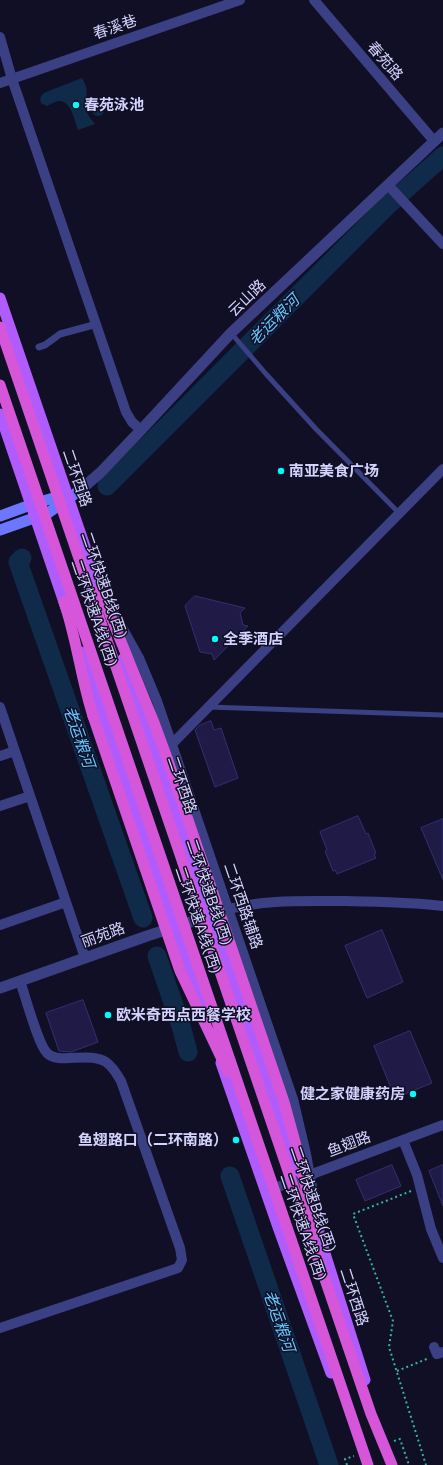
<!DOCTYPE html>
<html>
<head>
<meta charset="utf-8">
<style>
	body { margin:0 }
	canvas { display:block; background:#100f25 }
</style>
</head>
<body>
<canvas width="443" height="1465"></canvas>
<script>
const c = document.querySelector('canvas').getContext('2d');
c.lineJoin = 'round';
function fillPath(path, color) { c.fillStyle = color; c.fill(path, 'evenodd'); }
function trace(path, color, width, dash) { c.strokeStyle = color; c.lineWidth = width; c.lineCap = dash ? 'butt' : 'round'; c.setLineDash(dash || []); c.stroke(path); }
function drawText(font, color, halo, rows, align = 'center') {
  c.font = font + ' Commissioner,"Noto Sans SC",sans-serif'; c.lineWidth = 3; c.setLineDash([]); c.textBaseline = 'middle'; c.strokeStyle = halo; c.fillStyle = color; for (const [text, x, y, turn = 0] of rows) {
    c.save(); c.translate(x, y); c.rotate((+turn || 0) * Math.PI / 180); c.textAlign = isNaN(turn) ? turn : align; if (halo) c.strokeText(text, 0, 0); c.fillText(text, 0, 0); c.restore();
  }
}
const water = new Path2D(`
	M82,78c9,15 2,16 4,29 0,7 5,12 9,17l-17,6c-3,-8 -7,-30 -19,-29 -4,0 -8,3 -12,5l-6,-3c-2,-6 1,-9 5,-11z
	M92 110a6 6 0 1 1 12 0a6 6 0 1 1-12 0Z`);
const river = new Path2D(`
	M107,486l281,-281 55,-49
	M22,558l-4,4 125,356
	M157,956l24,70 7,26
	M230,1176l99,289`);
const building = new Path2D(`
	M195,596l50,12 -5,5 3,12 5,1 -34,34 -2,-6 -12,-2 -15,-46z
	M211,721l3,9 7,-2 17,50 -23,9 -20,-57 5,-5z
	M358,816l8,18 2,-1 8,20 -2,1 2,4 -39,16 -2,-4 -2,1 -8,-20 2,-1 -7,-18z
	M443,819v61l-22,-52z
	M382,930l21,52 -36,16 -22,-52z
	M83,1000l15,42 -27,10 -12,-1 -13,-38z
	M410,1031l22,52 -37,15 -21,-52z
	M392,1165l9,21 -36,15 -9,-21z
	M443,1165v41l-14,-35z`);
const path = new Path2D(`
	M411,1191l-58,23 40,107 -4,26 37,118
	M397,1371l32,-13
	M394,1441l6,-2 9,26
	M347,1465l-2,-6 9,-3`);
const service = new Path2D(`
	M231,333l35,41 50,55 83,84
	M209,707l234,8`);
const pedestrian = new Path2D(`
	M39,347l6,-2 15,-11 37,-10`);
const minor = new Path2D(`
	M314,0l120,141
	M0,37l12,42 114,333 6,10 9,8
	M0,83l240,-83
	M388,185l55,59
	M110,606l29,52 18,43 136,398 13,55 14,76
	M0,707l85,251
	M172,744l271,-275
	M0,756l15,-5
	M0,806l30,-10
	M222,911c40,-12 82,-10 123,-10 33,1 65,1 98,5
	M0,925l66,-23
	M403,1140l14,35 14,54 12,29
	M267,1191l176,-66
	M0,1328l178,-60 4,-8 -2,-12 -59,-167c-4,-7 -8,-14 -15,-19 -16,-11 -48,3 -59,-9 -9,-9 -22,-58 -27,-72
	M434,1347l3,7 6,-2`);
const tertiary = new Path2D(`
	M79,491l21,-18 41,-43 90,-97 212,-200
	M0,988l147,-52 62,-20`);
const secondary = new Path2D(`
	M0,516l33,-12 34,-10
	M0,530l48,-17 31,-22`);
const primary = new Path2D(`
	M0,298l103,301
	M0,414l67,197
	M81,652l124,362
	M123,659l175,512
	M221,1063l58,167 52,143
	M316,1225l49,155`);
const trunk = new Path2D(`
	M100,590l53,130 14,38
	M64,602c13,38 17,77 29,114`);
const trunkBridge = new Path2D(`
	M0,327l371,1087 21,51
	M0,385l368,1080
	M93,716l87,255 48,101
	M167,758l117,344 14,51 18,82`);
const markers = [
	[76,105,4,"#03fbfa"],
	[281,471,4,"#03fbfa"],
	[215,639,4,"#03fbfa"],
	[108,1015,4,"#03fbfa"],
	[413,1094,4,"#03fbfa"],
	[236,1140,4,"#03fbfa"]
];
const streetNames = [
	["春溪巷",115,27,-19],
	["春苑路",385,61,49],
	["云山路",247,298,-44],
	["二环西路",77,478,71],
	["二环快速B线(西)",104,585,71],
	["二环快速A线(西)",94,613,71],
	["二环西路",182,785,71],
	["二环快速B线(西)",209,892,71],
	["二环西路辅路",243,906,71],
	["二环快速A线(西)",198,920,71],
	["丽苑路",103,935,-20],
	["鱼翅路",349,1144,-21],
	["二环快速B线(西)",313,1199,71],
	["二环快速A线(西)",303,1227,71],
	["二环西路",354,1297,72]
];
const poiNames = [
	["春苑泳池",84,105],
	["南亚美食广场",289,471],
	["全季酒店",223,639],
	["欧米奇西点西餐学校",116,1015],
	["健之家健康药房",405,1094,"right"],
	["鱼翅路口（二环南路）",228,1140,"right"]
];
const waterNames = [
	["老运粮河",274,320,-45],
	["老运粮河",79,737,71],
	["老运粮河",279,1321,71]
];
fillPath(water, '#0f2b49');
trace(river, '#0f2b49', 19);
fillPath(building, '#1f1b46');
trace(building, '#342e71', 1);
trace(path, '#30b5a0', 2, [2, 3]);
trace(service, '#3b3f83', 5);
trace(pedestrian, '#3b3f83', 7);
trace(minor, '#3b3f83', 10);
trace(tertiary, '#3b3f83', 11);
trace(secondary, '#6c77fd', 11);
trace(primary, '#b05cfd', 11);
trace(trunk, '#d656d9', 11);
trace(trunkBridge, '#d656d9', 11);
for (const [x, y, r, color] of markers) { const dot = new Path2D(); dot.arc(x, y, r, 0, 2 * Math.PI); c.fillStyle = color; c.fill(dot); trace(dot, '#100f25', 1.5); }
drawText('15px', '#d4d3fe', '#100f25', streetNames);
drawText('bold 15px', '#d4d3fe', '#100f25', poiNames, 'left');
drawText('italic 16px', '#63c6fd', '#100f25', waterNames);
</script>
</body>
</html>
